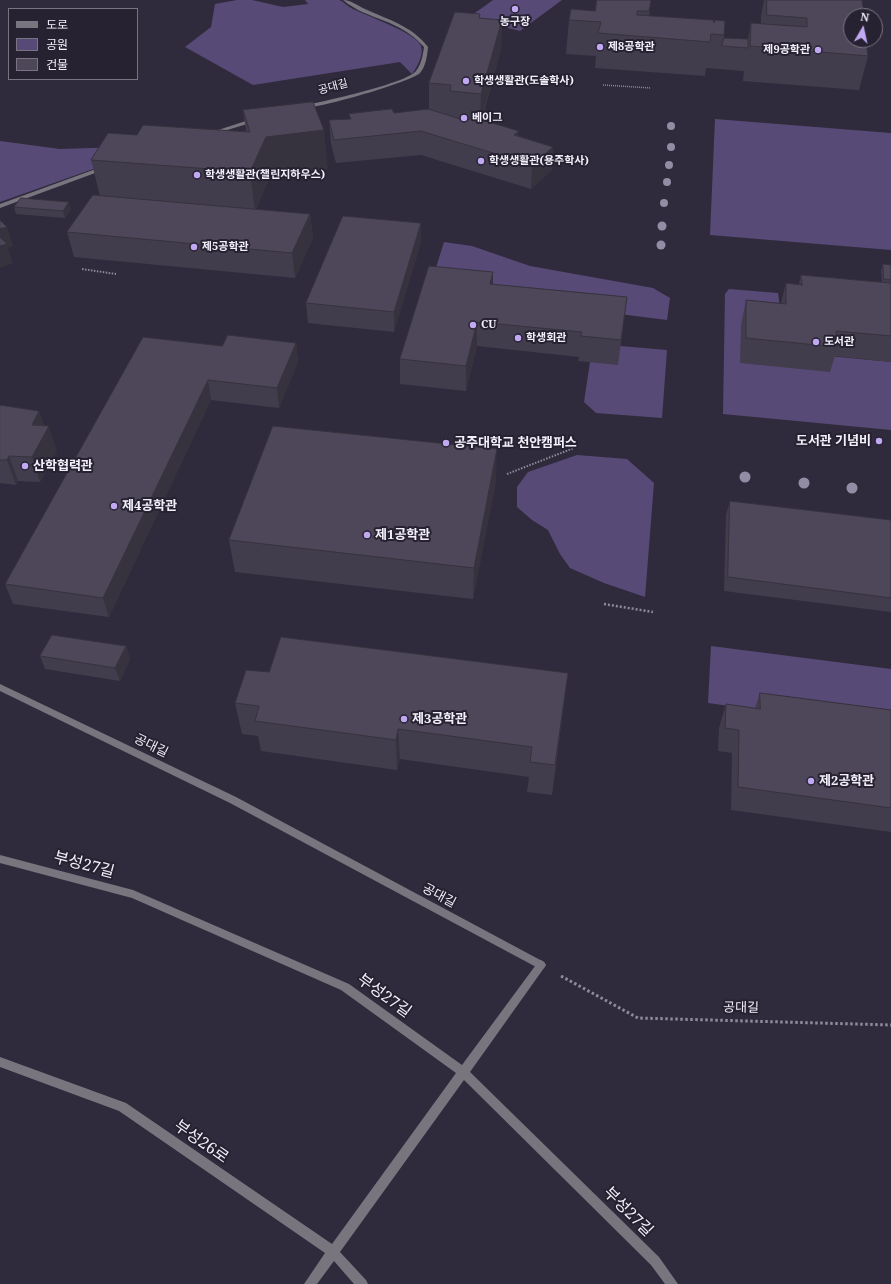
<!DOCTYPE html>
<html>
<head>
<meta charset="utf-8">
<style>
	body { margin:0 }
	#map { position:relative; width:891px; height:1284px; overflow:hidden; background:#302b3c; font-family:"Noto Serif","Noto Sans KR",serif }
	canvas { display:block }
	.legend { position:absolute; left:8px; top:8px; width:130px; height:72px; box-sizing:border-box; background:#272231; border:1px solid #797482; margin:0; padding:5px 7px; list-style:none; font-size:12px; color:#f3f0fb }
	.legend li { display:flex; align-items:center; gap:8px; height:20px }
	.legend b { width:20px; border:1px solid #797482 }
	.north { position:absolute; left:843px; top:8px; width:40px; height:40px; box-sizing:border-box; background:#272231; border:1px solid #797482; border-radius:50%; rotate:9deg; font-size:11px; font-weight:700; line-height:16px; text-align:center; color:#f3f0fb }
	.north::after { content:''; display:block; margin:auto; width:14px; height:18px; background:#c1a8f3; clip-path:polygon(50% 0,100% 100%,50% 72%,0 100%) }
</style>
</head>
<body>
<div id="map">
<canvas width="891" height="1284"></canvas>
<ul class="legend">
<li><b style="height:5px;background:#78757e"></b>도로</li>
<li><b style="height:11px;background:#584a76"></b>공원</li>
<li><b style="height:11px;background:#4d4759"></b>건물</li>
</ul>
<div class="north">N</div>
</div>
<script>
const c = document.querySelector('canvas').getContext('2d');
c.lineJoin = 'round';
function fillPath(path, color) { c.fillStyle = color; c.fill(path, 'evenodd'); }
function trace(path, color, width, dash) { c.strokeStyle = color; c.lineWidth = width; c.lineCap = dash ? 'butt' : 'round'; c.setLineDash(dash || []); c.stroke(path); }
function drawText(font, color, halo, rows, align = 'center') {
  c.font = font + ' "Noto Serif","Noto Sans KR",serif'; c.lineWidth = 4; c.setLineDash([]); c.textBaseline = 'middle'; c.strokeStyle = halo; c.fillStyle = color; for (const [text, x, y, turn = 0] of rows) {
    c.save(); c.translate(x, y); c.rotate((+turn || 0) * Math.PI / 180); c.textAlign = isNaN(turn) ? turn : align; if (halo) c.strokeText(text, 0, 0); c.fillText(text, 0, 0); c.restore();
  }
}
const green = new Path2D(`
	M237,0h15l31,7 25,-3 -3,-4c10,0 23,0 34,0 4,1 8,6 12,8 13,7 66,25 70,38 3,9 -4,21 -9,28l-12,-12 -147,23 -68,-38 26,-20 4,-23z
	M493,0h69l-42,31 -52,-13z
	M715,119l176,14v117l-181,-15z
	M0,141l60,8 98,-3 -158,56z
	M444,242l28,4 58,20 123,22 17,10 -3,22 -238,-30z
	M729,289l49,4 2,15 49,48 62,6v68l-168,-16 2,-120z
	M620,346l47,4 -5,68 -66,-5 -12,-11 6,-40z
	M577,455l50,4 27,24 -9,114 -41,-14 -34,-15 -10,-14 -12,-24 -16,-10 -15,-13v-20l11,-15z
	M711,646l180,23v59l-183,-25z`);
const pathFar3 = new Path2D(`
	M603,85l48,3`);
const pathFar2 = new Path2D(`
	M82,269l34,5
	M507,474l67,-26`);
const pathFar1 = new Path2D(`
	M604,604l49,8`);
const path = new Path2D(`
	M561,976l77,42 253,7`);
const lane = new Path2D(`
	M343,0c8,0 15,6 22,9 24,11 47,17 63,38 -1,9 -2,19 -8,26 -9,9 -103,36 -117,35v-2c21,-5 102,-22 113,-35 5,-6 7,-16 8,-24 -25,-29 -56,-26 -81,-47z
	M255,118l3,2 -1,1 -43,13 -5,-1z
	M104,166l3,2 -1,1 -106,39v-4z
	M0,684l236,113 308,165 2,3 -2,3 -3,2 -3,-2 -308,-165 -230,-112z`);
const street = new Path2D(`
	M0,855l133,35 216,94 113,81 76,-103 3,-2 3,2 2,3 -2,3 -74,104 189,185 19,27h-13l-14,-19 -187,-185 -124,172 26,28 2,4h-14l-20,-23 -17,23h-13l21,-31 -206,-142 -119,-44v-10l126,46 206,141 124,-171 -115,-83 -209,-92 -132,-35z`);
const trees = [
	[671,126,4],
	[671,147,4],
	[669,165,4],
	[667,182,4],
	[664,203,4],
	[662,226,4.5],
	[661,245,4.5],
	[745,477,5.5],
	[804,483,5.5],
	[852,488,5.5]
];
const wall = new Path2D(`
	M651,0l-2,16 75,19v3l24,1 3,-16 10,1v-8l3,-16h98l6,56 -9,34 -116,-9 1,-11v1l-38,-3 -1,8 -110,-8 1,-12 -30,-2 3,-34 26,-9z
	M480,19l22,1 -1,29 -19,71 37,16 34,11 -1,23 -21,19 -110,-34 -85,8 -5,-19 -2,-24 21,-1 -1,-5 45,-1 35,-3v-27z
	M243,110l85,59 -58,8 -14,32 54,5 3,24 -18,40 -221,-21 -7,-25 33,-36 -9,-36 46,-25 109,-4z
	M14,207l57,2 -6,9 -49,-4z
	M421,242l-27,90 -86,-9 -2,-20z
	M883,264l8,1v97l-56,-6 -5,16 -90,-9 1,-38 5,-25 35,3 5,-20 13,1 2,-9 81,8 -1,-12z
	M493,284l134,13 -9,68 -40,-4 1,-4 -102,-11 -11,45 -66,-7v-25z
	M296,343l2,19 -19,46 -68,-8 -102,217 -96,-13 -8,-20 217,-238z
	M0,405l39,6 5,15 13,25 -17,31 -22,-1 -2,4 -16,-2z
	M496,481l-23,118 -238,-27 -6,-32z
	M730,501l161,19v92l-167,-21 2,-76z
	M126,646l4,13 -10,22 -75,-12 -5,-13z
	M269,672l299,1 -16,122 -25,-3 2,-15 -129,-18 -3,11 -136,-19 -3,-15 -16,-2 -7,-31z
	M760,693l131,17v122l-160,-22 1,-57 -14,-2 1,-23 7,-24 29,4z`);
const shadedWall = new Path2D(`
	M502,20l-1,29 -21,75 1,-30z
	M324,130l4,39 -58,8 -15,34 -5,-39 16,-35z
	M519,131l-1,23 -4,-19z
	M553,147l-1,23 -21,19 1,-24z
	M69,202l2,7 -6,9 -2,-7z
	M310,214l3,24 -18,40 -3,-25z
	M421,223v19l-27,90v-20z
	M7,227l6,19 -5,2 5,15 -13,5v-39z
	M493,272v24l-3,-12z
	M477,322v24l-11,45v-25z
	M296,343l2,19 -19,46 -2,-20z
	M208,380l3,20 -102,217 -6,-19z
	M39,411l7,21 3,-6 8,25 -17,31 -8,-25v-32z
	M497,449l-1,32 -23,118 1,-31z
	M9,456l9,25 -2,4 -9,-25z
	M126,646l4,13 -10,22 -5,-13z
	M398,729l2,30 -3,11 -1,-30z`);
const building = new Path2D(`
	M597,0h54l-2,11h-12v4l76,5 1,3 1,-3 10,1 -1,14 -13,-1 -1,8 -112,-9 3,-11 -32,-2 2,-11 24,2z
	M767,0h95l2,16h-13v24h15l2,16 -118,-10 1,-23 56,4v-9l-40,-3z
	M455,12l25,2 -1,4 23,2 -21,74 -31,-3 1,-6 -22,-2z
	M724,38l24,1v9l-26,-2z
	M313,102l11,28 -58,7 -16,35 -159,-12 17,-27 29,2 6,-10 107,7 -7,-22z
	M392,109l2,4 34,-4 39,12 5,-4 47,14 -5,4 39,12 -21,18 -111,-34 -87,9 -5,-20 22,-1 -2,-5z
	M93,195l217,19 -18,39 -225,-21z
	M21,198l48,4 -6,9 -49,-4z
	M343,216l78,7 -27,89 -88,-9z
	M0,220l7,7 -7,2z
	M0,237l7,7 -7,2z
	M883,264l8,1v15l-7,-1z
	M429,266l64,6 -3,12 137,13 -6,43 -40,-4 1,-4 -105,-10 -11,44 -66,-7z
	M801,275l90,8v53l-55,-5 1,16 -91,-9v-38l40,4v-21l16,2z
	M228,335l68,8 -19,45 -69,-8 -105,218 -98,-14 138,-247 79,9z
	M0,405l39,6 -7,14 17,1 -17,31 -23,-1 -2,4h-7z
	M273,426l224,23 -23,119 -245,-28z
	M730,501l161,19v78l-163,-21z
	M52,635l74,11 -11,22 -75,-12z
	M281,637l287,36 -13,92 -25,-3 2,-15 -134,-18 -2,11 -141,-19 4,-15 -24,-3 11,-33 23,2z
	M760,693l131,17v98l-153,-21 1,-57 -14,-2 1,-24 34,5z`);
const markers = [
	[515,9,4,"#c1a8f3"],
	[600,47,4,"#c1a8f3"],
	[818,50,4,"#c1a8f3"],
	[466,81,4,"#c1a8f3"],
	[464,118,4,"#c1a8f3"],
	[481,161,4,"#c1a8f3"],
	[197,175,4,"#c1a8f3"],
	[194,247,4,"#c1a8f3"],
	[473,325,4,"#c1a8f3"],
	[518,338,4,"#c1a8f3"],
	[816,342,4,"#c1a8f3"],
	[879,441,4,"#c1a8f3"],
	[446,443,4,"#c1a8f3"],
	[25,466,4,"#c1a8f3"],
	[114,506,4,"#c1a8f3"],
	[367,535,4,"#c1a8f3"],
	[404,719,4,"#c1a8f3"],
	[811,781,4,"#c1a8f3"]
];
const farPoinames = [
	["농구장",515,22,"center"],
	["제8공학관",608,47],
	["제9공학관",810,50,"right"],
	["학생생활관(도솔학사)",474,81],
	["베이그",472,118],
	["학생생활관(용주학사)",489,161],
	["학생생활관(챌린지하우스)",205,175],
	["제5공학관",202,247],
	["CU",481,325],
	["학생회관",526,338],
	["도서관",824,342]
];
const farStreetnames = [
	["공대길",333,87,-15]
];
const poiNames = [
	["도서관 기념비",871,441,"right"],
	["공주대학교 천안캠퍼스",454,443],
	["산학협력관",33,466],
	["제4공학관",122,506],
	["제1공학관",375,535],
	["제3공학관",412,719],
	["제2공학관",819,781]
];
const streetNames = [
	["공대길",151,746,26],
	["공대길",439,896,28],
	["공대길",741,1008,1]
];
const nearStreetnames = [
	["부성27길",84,865,15],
	["부성27길",384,996,36],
	["부성26로",201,1142,35],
	["부성27길",628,1212,45]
];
fillPath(green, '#584a76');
trace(pathFar3, '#8e8a99', 1.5, [1, 1]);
trace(pathFar2, '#8e8a99', 2, [1.5, 1.5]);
trace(pathFar1, '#8e8a99', 2.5, [2, 2]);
trace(path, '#8e8a99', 3, [2.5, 2.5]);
fillPath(lane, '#78757e');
fillPath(street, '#78757e');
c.fillStyle = '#928ca4';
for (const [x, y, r] of trees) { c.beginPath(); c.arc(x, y, r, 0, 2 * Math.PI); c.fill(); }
fillPath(wall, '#423d4d');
fillPath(shadedWall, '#36323e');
fillPath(building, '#4d4759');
trace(building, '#36323e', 1);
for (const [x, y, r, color] of markers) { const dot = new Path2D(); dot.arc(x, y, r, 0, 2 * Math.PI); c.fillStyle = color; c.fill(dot); trace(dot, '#272231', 1.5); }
drawText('bold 11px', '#f3f0fb', '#272231', farPoinames, 'left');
drawText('11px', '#f3f0fb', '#272231', farStreetnames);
drawText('bold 13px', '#f3f0fb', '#272231', poiNames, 'left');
drawText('13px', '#f3f0fb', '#272231', streetNames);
drawText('16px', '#f3f0fb', '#272231', nearStreetnames);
</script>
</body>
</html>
